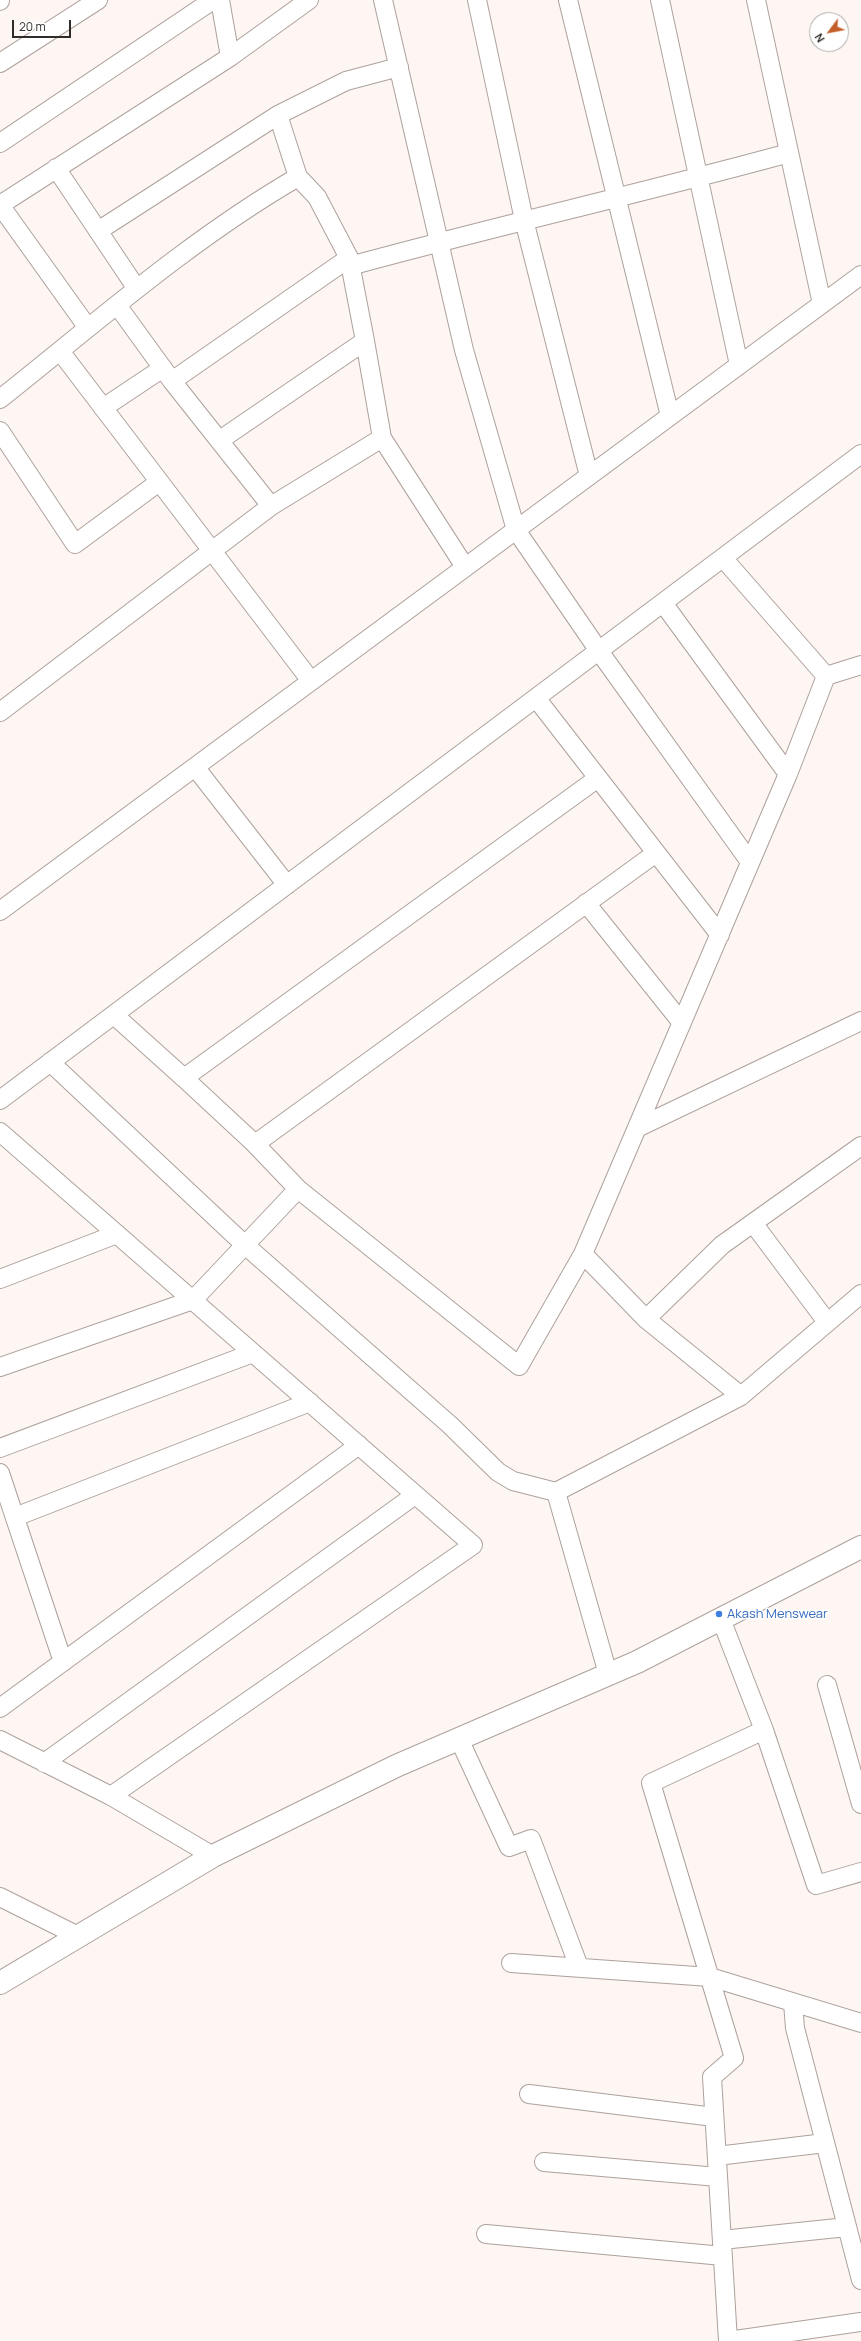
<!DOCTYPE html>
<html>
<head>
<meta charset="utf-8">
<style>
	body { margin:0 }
	#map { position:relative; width:861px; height:2341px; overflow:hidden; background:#fef6f3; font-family:Manrope,sans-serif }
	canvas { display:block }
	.north { position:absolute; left:809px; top:12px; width:40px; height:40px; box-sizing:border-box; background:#fff; border:1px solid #acaaa9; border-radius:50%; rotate:238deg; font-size:11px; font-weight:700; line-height:16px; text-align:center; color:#302b29 }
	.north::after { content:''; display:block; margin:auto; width:14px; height:18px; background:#c35f2a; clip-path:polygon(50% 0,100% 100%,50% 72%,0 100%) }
	.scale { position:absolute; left:12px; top:20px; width:59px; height:18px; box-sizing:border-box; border:2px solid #302b29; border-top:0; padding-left:5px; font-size:12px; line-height:14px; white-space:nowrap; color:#302b29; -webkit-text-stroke:3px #fff; paint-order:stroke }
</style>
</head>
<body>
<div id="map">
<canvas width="861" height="2341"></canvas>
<div class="north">N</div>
<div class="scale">20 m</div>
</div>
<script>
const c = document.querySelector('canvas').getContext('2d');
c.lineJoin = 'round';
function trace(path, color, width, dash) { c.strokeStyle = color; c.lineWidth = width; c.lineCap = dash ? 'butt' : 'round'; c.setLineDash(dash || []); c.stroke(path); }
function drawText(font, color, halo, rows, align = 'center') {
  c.font = font + ' Manrope,sans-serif'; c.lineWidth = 3; c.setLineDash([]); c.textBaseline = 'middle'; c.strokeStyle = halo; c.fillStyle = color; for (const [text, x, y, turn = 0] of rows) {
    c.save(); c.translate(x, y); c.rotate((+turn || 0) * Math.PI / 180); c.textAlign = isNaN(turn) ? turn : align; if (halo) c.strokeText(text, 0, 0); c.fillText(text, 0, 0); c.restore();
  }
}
const minor = new Path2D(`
	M383,0l81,350 52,180 83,121 151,211
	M477,0l47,220 65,256
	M568,0l102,416
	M660,0l79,365
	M756,0l66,304
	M0,1v-1
	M230,57l79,-57
	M0,63l98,-63
	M278,115l20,62
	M0,143l213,-143
	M56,168l81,121
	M0,205l230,-148 -10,-57
	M0,205l88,123
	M98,231l180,-116 68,-34 53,-14
	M350,266c146,-40 293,-73 439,-113
	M117,305l55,76 99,125
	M60,351l251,330
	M172,381l177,-123
	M0,399c97,-77 191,-160 298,-222l19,20 32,61 16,83 17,97
	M103,408l60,-40
	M0,431l75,113 84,-62
	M220,440l145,-99
	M663,603l125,171
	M826,676l35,-11
	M536,698l184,237
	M0,712l271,-206 111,-68 83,129
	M195,767l92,118
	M586,903l96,120
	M0,911l861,-636
	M114,1015l70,63 414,-300
	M50,1062l195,183 205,180 48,47 15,9 43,11
	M184,1078l71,66 401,-291
	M0,1100l861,-646
	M637,1128l224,-107
	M0,1132l473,413 -362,251
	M298,1189l221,177 64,-112
	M753,1223l74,99
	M0,1279l117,-45
	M646,1319l76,-74 139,-99
	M0,1367l193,-67 105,-111 -43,-45
	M741,1396l120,-102
	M0,1448l253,-95
	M0,1473l63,189
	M15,1517l295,-115
	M721,1619l43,111 -113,53 83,275 -22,19 16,264
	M608,1674l-52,-182 185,-96 -95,-77 -63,-65 205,-480 38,-98 -103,-118
	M827,1685l34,119
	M0,1708l359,-263
	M764,1730l52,155 45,-13
	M459,1739l50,108 22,-8 48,128
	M0,1740l111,56 102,60
	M44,1763l371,-268
	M0,1897l78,39
	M511,1963l199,14 151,46
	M793,2003l2,25 66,252
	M529,2094l185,23
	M717,2156l108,-13
	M544,2162l174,15
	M486,2234l237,22
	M722,2240l125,-13
	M728,2341l133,-19`);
const tertiary = new Path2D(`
	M0,1983l213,-127 183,-90 241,-104 224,-115`);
const markers = [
	[719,1614,4,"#3f7fe0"]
];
const shopNames = [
	["Akash Menswear",727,1614]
];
trace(minor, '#ada19b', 20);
trace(tertiary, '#ada19b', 24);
trace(minor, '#fff', 18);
trace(tertiary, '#fff', 22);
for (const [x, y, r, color] of markers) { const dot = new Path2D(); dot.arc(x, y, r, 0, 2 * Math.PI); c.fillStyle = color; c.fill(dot); trace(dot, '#fff', 1.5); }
drawText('13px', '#366cbe', '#fff', shopNames, 'left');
</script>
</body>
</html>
